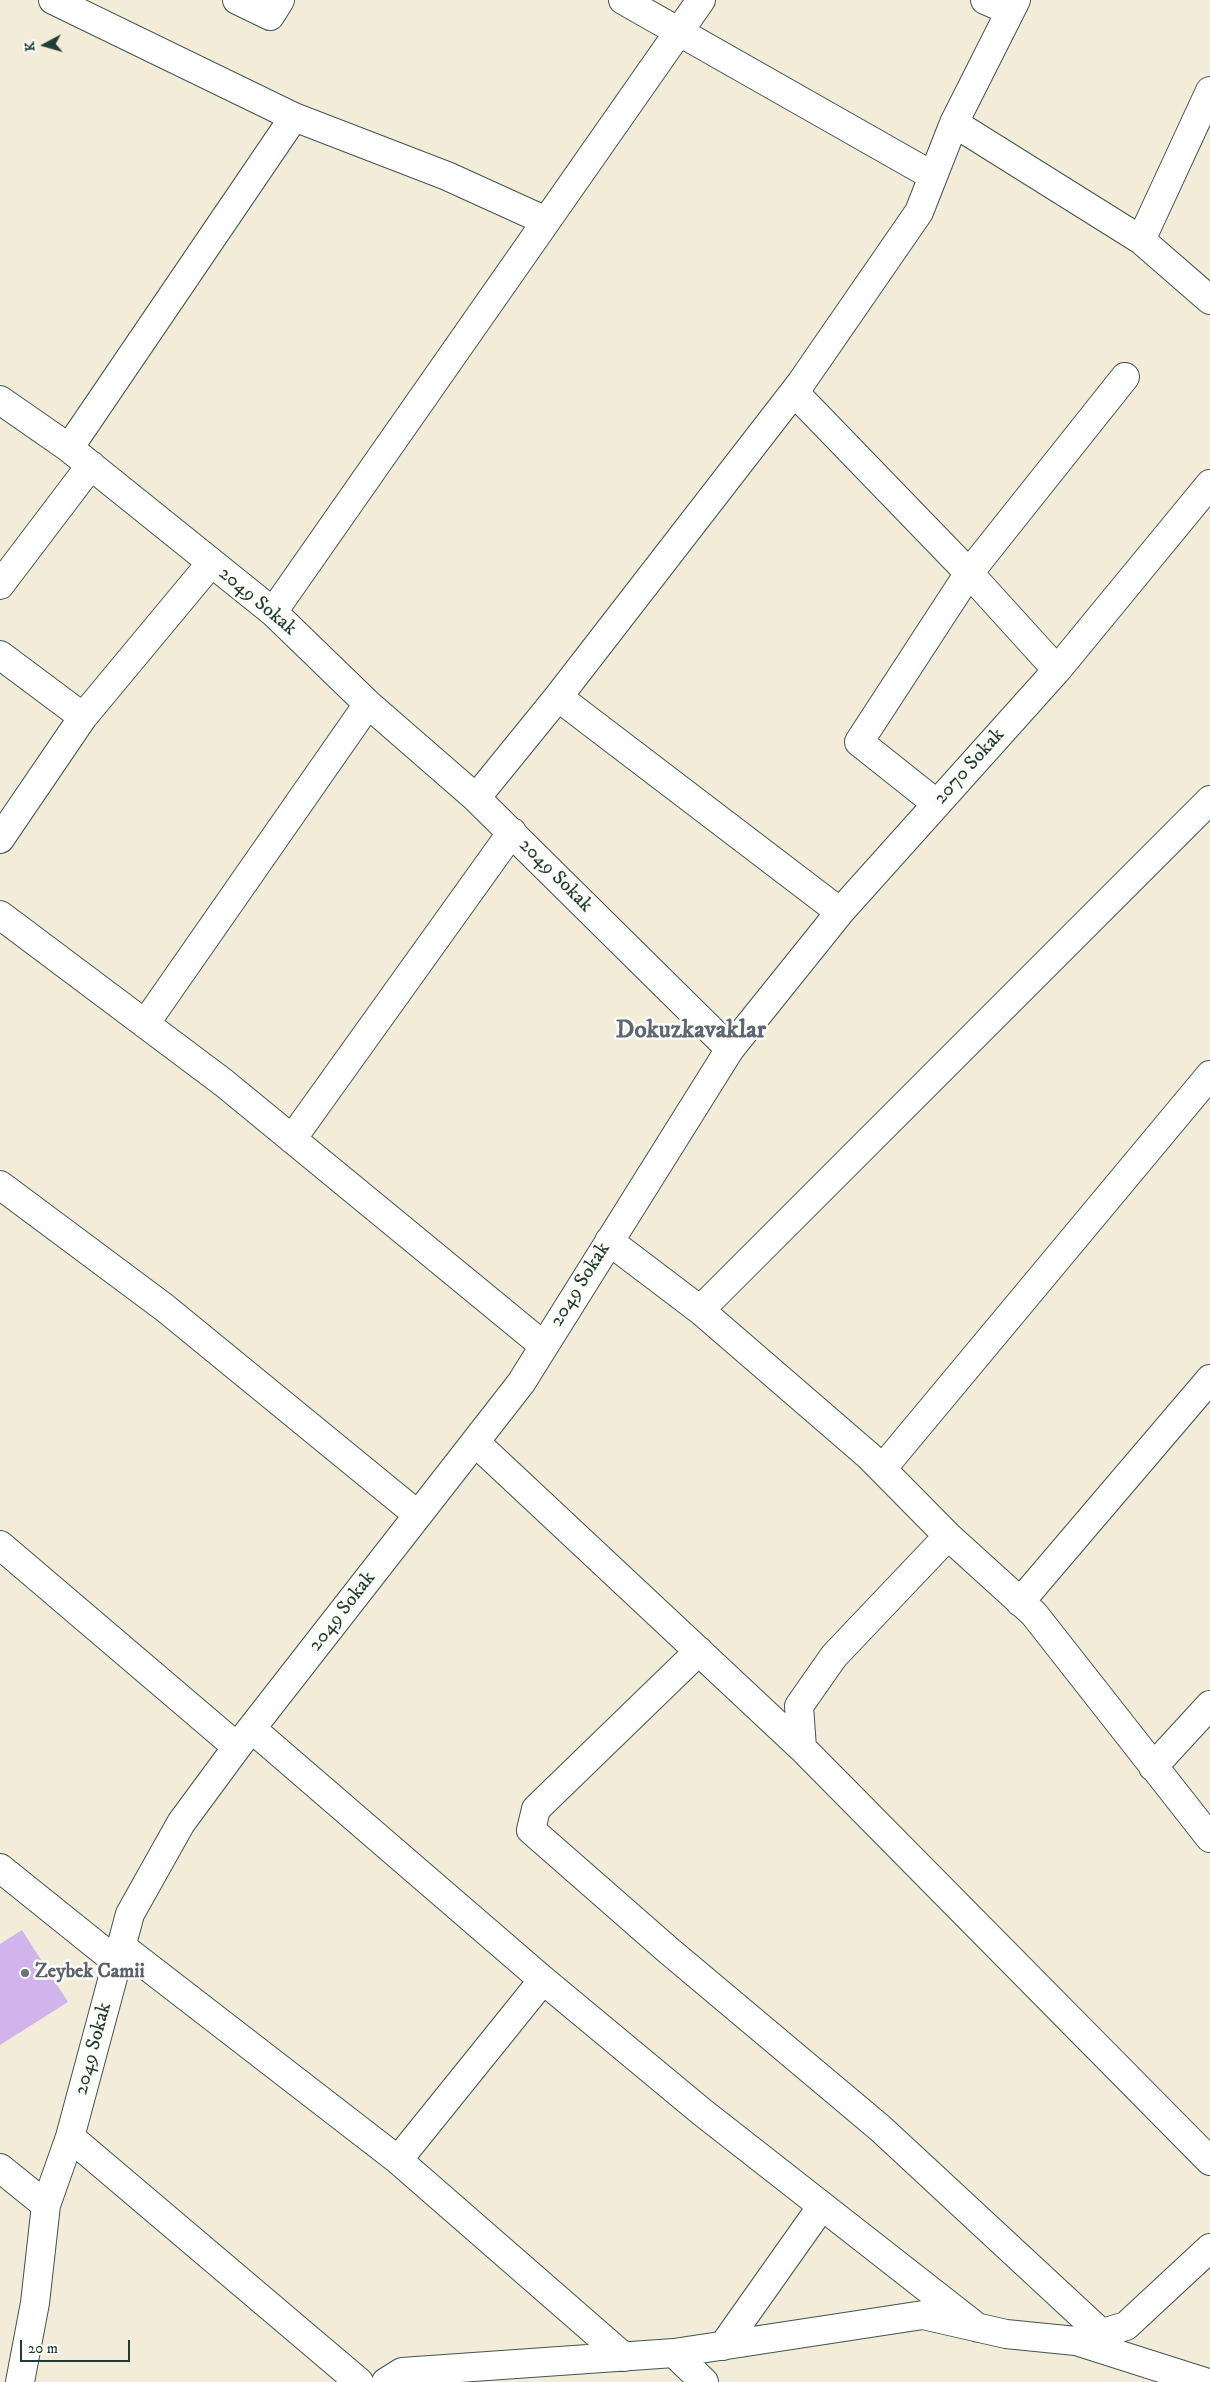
<!DOCTYPE html>
<html>
<head>
<meta charset="utf-8">
<style>
	body { margin:0 }
	#map { position:relative; width:1210px; height:2382px; overflow:hidden; background:#f3ecd8; font-family:"IM FELL DW Pica",serif }
	canvas { display:block }
	.north { position:absolute; left:20px; top:20px; width:50px; height:50px; -webkit-text-stroke:4px #fdfcf7; paint-order:stroke; rotate:264deg; font-size:14px; font-weight:700; line-height:20px; text-align:center; color:#1f3d34 }
	.north::after { content:''; display:block; margin:auto; width:18px; height:22px; background:#1f3d34; clip-path:polygon(50% 0,100% 100%,50% 72%,0 100%) }
	.scale { position:absolute; left:20px; top:2340px; width:110px; height:22px; box-sizing:border-box; border:2px solid #1f3d34; border-top:0; padding-left:6px; font-size:15px; line-height:18px; white-space:nowrap; color:#1f3d34; -webkit-text-stroke:4px #fdfcf7; paint-order:stroke }
</style>
</head>
<body>
<div id="map">
<canvas width="1210" height="2382"></canvas>
<div class="north">K</div>
<div class="scale">20 m</div>
</div>
<script>
const c = document.querySelector('canvas').getContext('2d');
c.lineJoin = 'round';
function fillPath(path, color) { c.fillStyle = color; c.fill(path, 'evenodd'); }
function trace(path, color, width, dash) { c.strokeStyle = color; c.lineWidth = width; c.lineCap = dash ? 'butt' : 'round'; c.setLineDash(dash || []); c.stroke(path); }
function drawText(font, color, halo, rows, align = 'center') {
  c.font = font + ' "IM FELL DW Pica",serif'; c.lineWidth = 5; c.setLineDash([]); c.textBaseline = 'middle'; c.strokeStyle = halo; c.fillStyle = color; for (const [text, x, y, turn = 0] of rows) {
    c.save(); c.translate(x, y); c.rotate((+turn || 0) * Math.PI / 180); c.textAlign = isNaN(turn) ? turn : align; if (halo) c.strokeText(text, 0, 0); c.fillText(text, 0, 0); c.restore();
  }
}
const building = new Path2D(`
	M22,1930l46,72 -68,43v-101z`);
const minor = new Path2D(`
	M53,0l241,117 153,59 99,45
	M237,0l33,16 10,-16
	M623,0l310,176
	M985,0l25,11
	M954,123l187,117 69,60
	M1141,240l69,-149
	M794,392l175,181 88,97
	M0,400l69,48 204,164 95,92 108,94 254,251
	M69,448l225,-331
	M0,585l91,-120
	M273,612l428,-612
	M0,655l83,62
	M558,697l282,215
	M476,798l82,-101 243,-314 118,-171 35,-89 62,-123
	M937,804l-78,-62 110,-169 156,-196
	M0,839l83,-122 128,-154
	M0,915l224,168 320,263
	M145,1024l223,-320
	M292,1139l220,-307
	M0,1185l165,123 253,207
	M609,1241l91,69 169,146 79,80 86,78 176,224
	M700,1310l510,-510
	M475,1442l327,306
	M882,1469l328,-394
	M948,1536l-114,120 -35,50 3,42 408,413
	M0,1545l237,202
	M1020,1602l190,-223
	M699,1651l-163,158 -5,21 137,120 212,178 221,205
	M252,1729l291,251 159,132 276,216
	M1153,1767l57,-62
	M0,1868l117,94
	M121,1946l277,214 226,197
	M70,2137l289,245
	M398,2160l145,-180
	M0,2168l46,37
	M1076,2341l129,41
	M723,2346l99,-140
	M674,2353l30,29
	M20,2382l15,-79 11,-98 24,-68 60,-223 51,-91 56,-76 284,-364 209,-334 110,-137 217,-242 153,-186
	M386,2382l16,-10 272,-19 249,-38 83,19 70,7 50,-15 84,-78`);
const markers = [
	[25,1973,5,"#6b7280"]
];
const streetNames = [
	["2049 Sokak",257,602,40],
	["2070 Sokak",970,767,-48],
	["2049 Sokak",555,876,45],
	["2049 Sokak",581,1285,-58],
	["2049 Sokak",343,1612,-52],
	["2049 Sokak",94,2049,-75]
];
const worshipNames = [
	["Zeybek Camii",35,1973]
];
const districtNames = [
	["Dokuzkavaklar",691,1032]
];
fillPath(building, '#d1b4eb');
trace(minor, '#3f574d', 30);
trace(minor, '#fff', 28);
for (const [x, y, r, color] of markers) { const dot = new Path2D(); dot.arc(x, y, r, 0, 2 * Math.PI); c.fillStyle = color; c.fill(dot); trace(dot, '#fdfcf7', 2); }
drawText('20px', '#1f3d34', '#fdfcf7', streetNames);
drawText('bold 20px', '#5b616d', '#fdfcf7', worshipNames, 'left');
drawText('bold 25px', '#5d6774', '#fdfcf7', districtNames);
</script>
</body>
</html>
